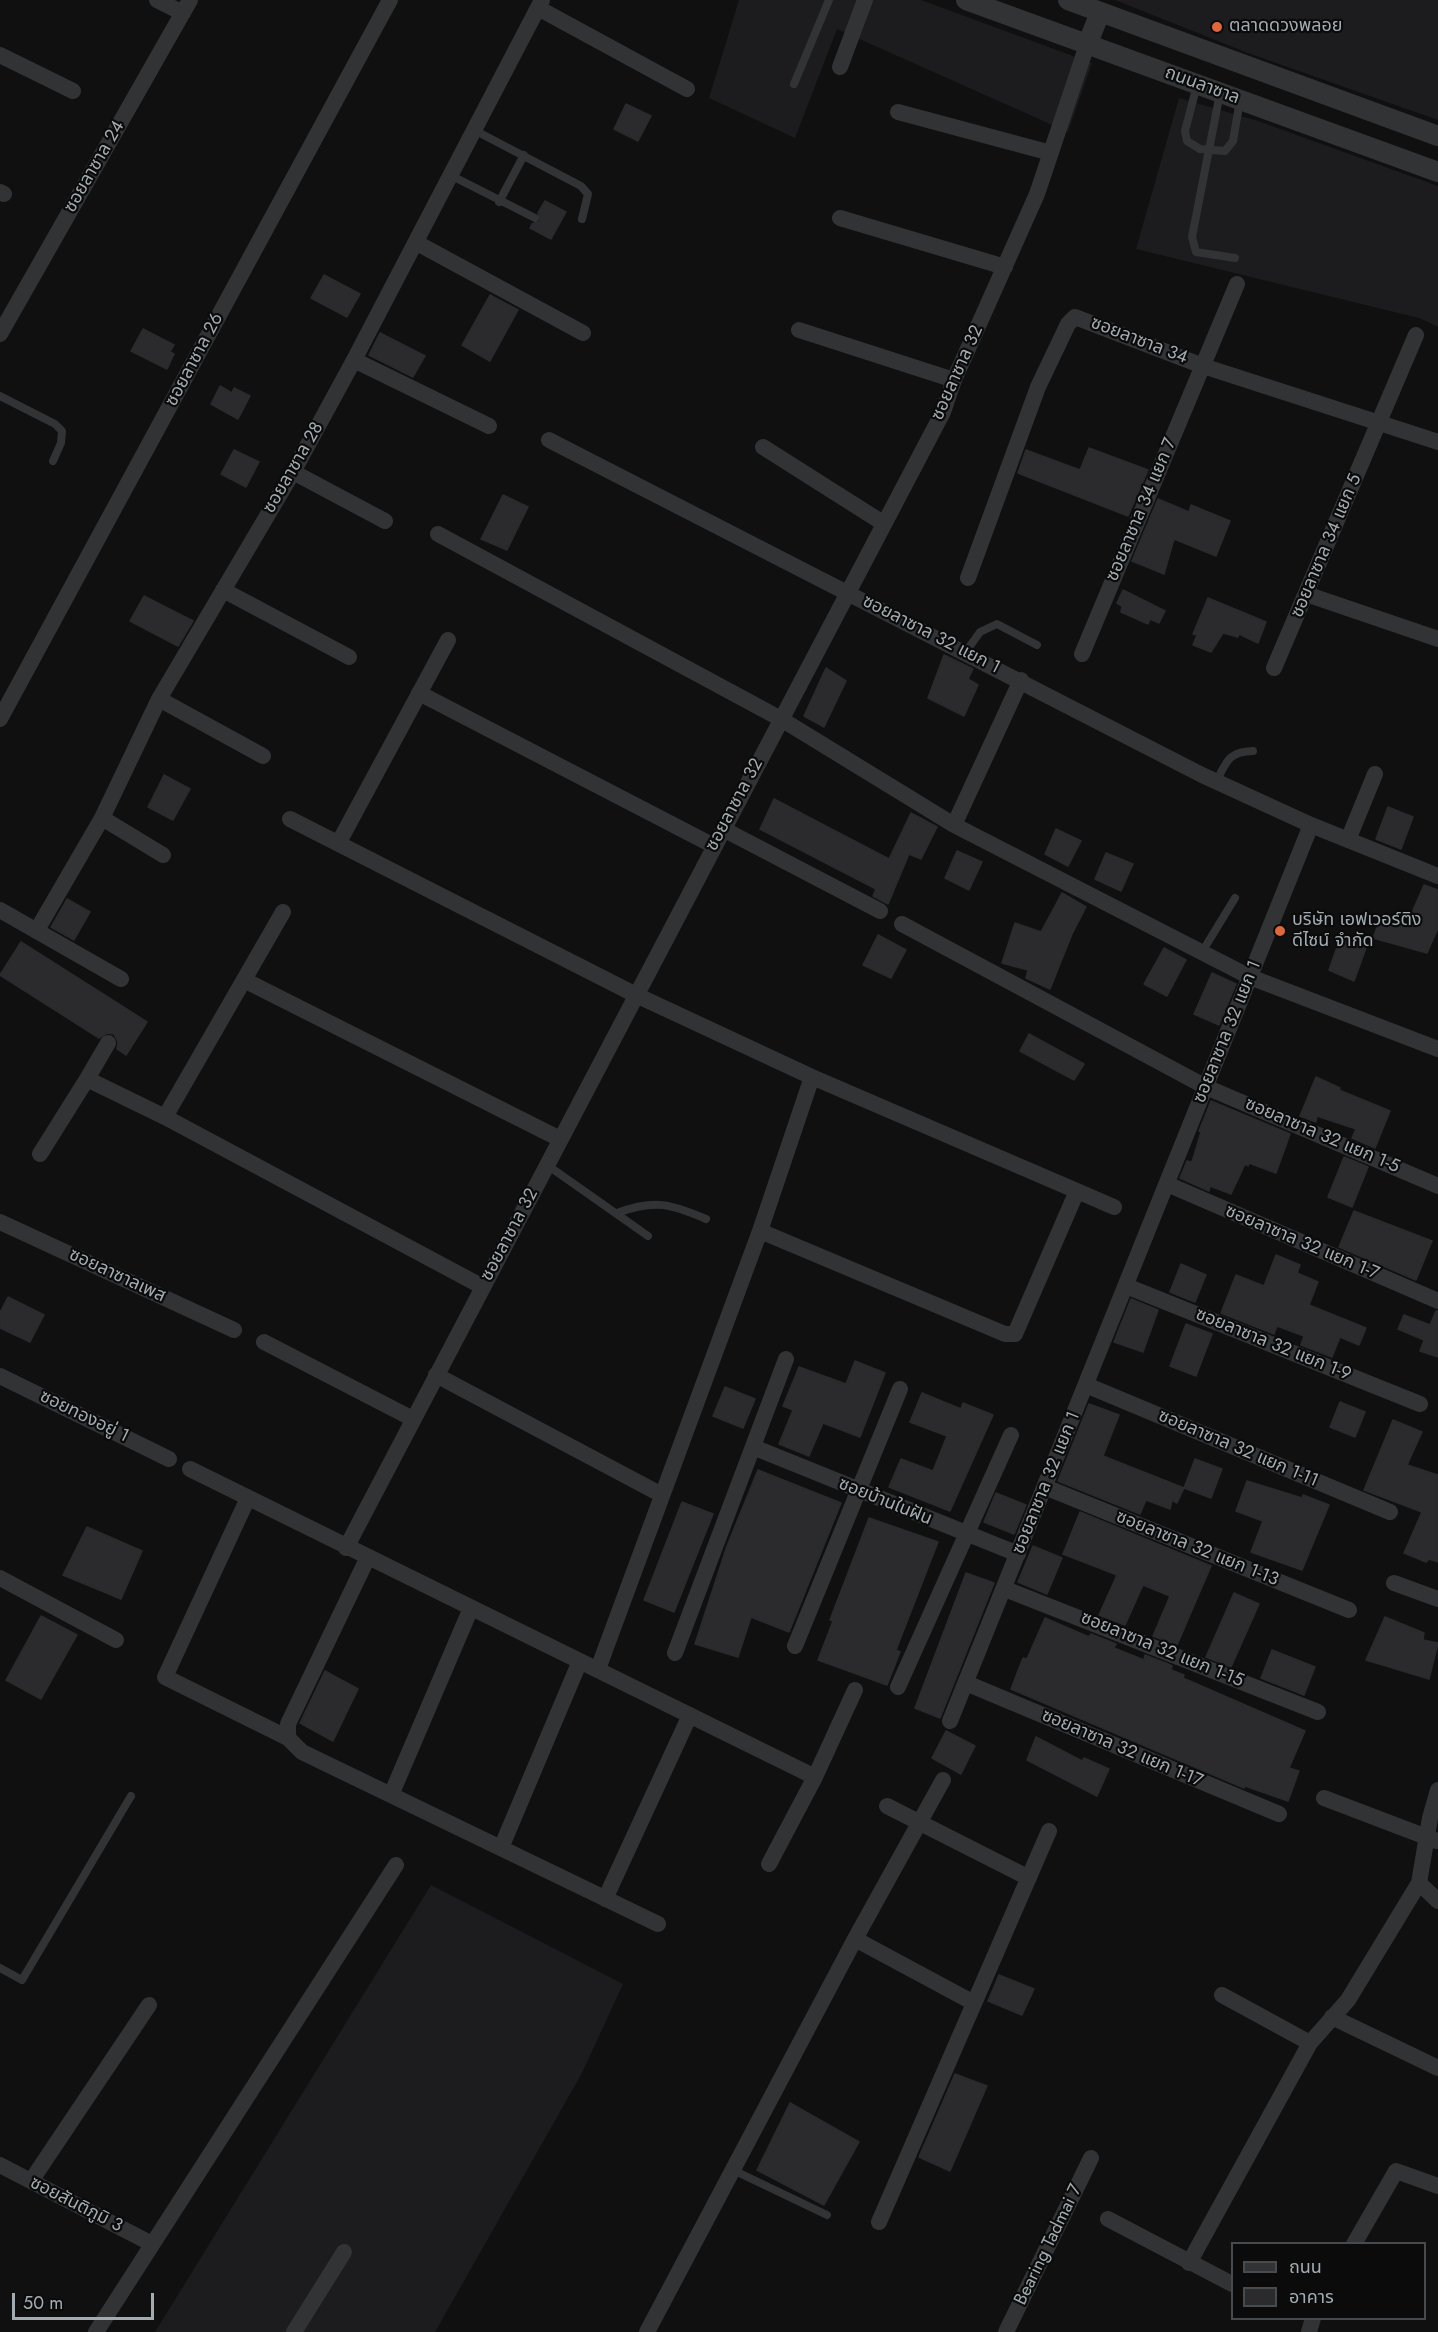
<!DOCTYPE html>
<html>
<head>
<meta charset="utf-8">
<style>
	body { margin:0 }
	#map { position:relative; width:1438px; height:2332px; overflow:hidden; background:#101011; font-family:Jost,"Noto Sans Thai",sans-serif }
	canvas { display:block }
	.legend { position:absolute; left:1231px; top:2242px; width:195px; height:78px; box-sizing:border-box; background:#0b0b0c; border:2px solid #474b4e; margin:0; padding:8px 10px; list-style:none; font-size:18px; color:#a2acb0 }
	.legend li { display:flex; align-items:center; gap:12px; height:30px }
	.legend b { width:30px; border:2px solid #474b4e }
	.scale { position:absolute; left:12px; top:2293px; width:142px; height:27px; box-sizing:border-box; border:3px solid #a2acb0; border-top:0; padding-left:8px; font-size:18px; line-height:21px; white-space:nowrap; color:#a2acb0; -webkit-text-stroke:4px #0b0b0c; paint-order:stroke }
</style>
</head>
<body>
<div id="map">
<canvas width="1438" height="2332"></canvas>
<ul class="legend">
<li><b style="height:8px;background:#313335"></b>ถนน</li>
<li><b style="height:16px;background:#2b2b2d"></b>อาคาร</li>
</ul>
<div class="scale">50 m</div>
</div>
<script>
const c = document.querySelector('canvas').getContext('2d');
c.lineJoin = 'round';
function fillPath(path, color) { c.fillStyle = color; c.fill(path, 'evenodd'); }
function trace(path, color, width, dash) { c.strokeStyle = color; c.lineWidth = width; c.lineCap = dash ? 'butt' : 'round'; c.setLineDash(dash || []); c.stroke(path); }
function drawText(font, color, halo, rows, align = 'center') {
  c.font = font + ' Jost,"Noto Sans Thai",sans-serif'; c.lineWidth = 4.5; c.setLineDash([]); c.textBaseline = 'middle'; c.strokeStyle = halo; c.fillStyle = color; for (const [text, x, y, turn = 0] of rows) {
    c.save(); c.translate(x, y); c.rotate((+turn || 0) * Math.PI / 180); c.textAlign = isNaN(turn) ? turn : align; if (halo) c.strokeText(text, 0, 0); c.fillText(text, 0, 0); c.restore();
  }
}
const built = new Path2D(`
	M739,0h182l171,63 -24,69 -231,-103 -42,109 -86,-40z
	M1115,0h323v120l-190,-67z
	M1179,98l79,23 180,65v141l-19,-9 -283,-69z
	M431,1885l192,99 -41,89 -147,259h-280z`);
const building = new Path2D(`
	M626,104l25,12 -13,25 -24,-12z
	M545,201l21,11 -15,27 -21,-11 2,-4 8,-3 -2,-8z
	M324,275l36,19 -13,23 -36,-19z
	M490,295l28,15 -28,51 -28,-16z
	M143,329l31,16 -4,7 4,2 -7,15 -36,-18z
	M380,333l45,23 -12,21 -44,-22z
	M220,386l12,7 2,-5 16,8 -12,23 -27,-15z
	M1089,448l59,22 -20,46 -110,-43 8,-23 54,20z
	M234,450l25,12 -13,25 -25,-13z
	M503,495l25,12 -21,43 -26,-11z
	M1158,499l31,13 2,-7 39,16 -14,35 -42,-17 -10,35 -32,-13z
	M1123,590l42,21 -6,12 -9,-4 -2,5 -27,-12 1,-6 -5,-3z
	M144,596l49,25 -15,25 -48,-25z
	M1208,598l58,24 -8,21 -19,-9 -1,3 -15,-4 -12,19 -18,-7 4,-10 -4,-1z
	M944,655l29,14 -5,10 10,6 -14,31 -36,-18z
	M826,668l20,13 -22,46 -20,-11z
	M164,775l26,14 -17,31 -25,-13z
	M774,799l115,60 22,-46 26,14 -16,32 -12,-5 -21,50 -15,-8 3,-7 -116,-60z
	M1388,807l25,10 -12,32 -25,-10z
	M1056,829l25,12 -13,25 -23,-12z
	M957,851l25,11 -13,28 -24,-12z
	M1106,853l27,11 -12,27 -26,-12z
	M1424,885l14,5v38l-11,25 -54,-15 9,-23 25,9z
	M1062,893l24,14 -14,27 -22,55 -24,-11 2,-8 -26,-7 13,-40 26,9z
	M67,899l23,13 -16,28 -23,-13z
	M878,935l28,15 -15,28 -28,-13z
	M1341,936l26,9 -13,36 -25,-11z
	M21,942l126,80 -21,33 -9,-6 1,-7 -4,-8 -7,-1 -8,5 -99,-63z
	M1164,948l22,12 -19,36 -23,-12z
	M1212,973l24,11 -17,41 -25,-11z
	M1029,1034l55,30 -10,16 -54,-29z
	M1316,1077l24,11 -1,2 51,21 -15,37 -23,-10 4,-9 -39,-13 -1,6 -16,-6z
	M1211,1101l79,33 -14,39 -27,-10 -1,3 -3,-2 -14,30 -21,-8 -1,5 -29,-13 7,-17 5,1 9,-30 -2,-1z
	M1344,1157l24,10 -16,40 -24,-10z
	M1354,1211l78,30 -16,39 -77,-33z
	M1276,1255l24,10 -3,8 21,9 -9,23 57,23 -7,17 -19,-8 -8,20 -31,-12 3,-9 -27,-10 -3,8 -53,-21 15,-38 28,11z
	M1181,1264l25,11 -11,27 -25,-10z
	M8,1297l36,18 -14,27 -30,-14v-15z
	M1131,1299l27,11 -15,42 -29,-10z
	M1436,1311h2v46l-18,-6 4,-11 -26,-11 6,-14 26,10z
	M1186,1324l26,10 -16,42 -26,-10z
	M855,1361l30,12 -25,64 -37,-14 -14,33 -30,-12 14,-34 -10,-4 16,-39 47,17z
	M725,1387l30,12 -12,29 -30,-12z
	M922,1393l39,16 2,-6 30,12 -43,96 -61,-24 12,-28 32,12 14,-35 -37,-14z
	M1340,1402l25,10 -10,25 -25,-10z
	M1089,1404l30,11 -16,41 81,32 -7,15 -5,-3 -2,9 -24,-9 -6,14 -82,-33z
	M1393,1420l29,12 -15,33 31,10v87l-9,-3 -3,3 -22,-9 18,-41 -58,-22z
	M1195,1459l27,10 -11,29 -27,-10z
	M758,1470l83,33 -52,129 -38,-15 -13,40 -43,-13 32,-98z
	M1247,1481l55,17 1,-3 26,10 -27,65 -51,-18 12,-31 -27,-10z
	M996,1493l30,12 -12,29 -30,-12z
	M682,1502l31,12 -39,98 -30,-12z
	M1080,1512l131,54 -34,79 -24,-9 17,-40 -27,-11 -18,40 -26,-10 18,-40 -54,-21z
	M869,1518l69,24 -42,108 4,2 -13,33 -69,-25 15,-39 -3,-1z
	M87,1527l55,24 -21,48 -58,-24z
	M1033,1546l29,12 -15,36 -29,-12z
	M966,1573l28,10 -54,135 -25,-10z
	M1234,1593l25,11 -28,63 -25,-10z
	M41,1616l36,19 -36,64 -35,-19z
	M1385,1617l39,16 -1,7 15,3 -9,36 -63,-19z
	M1045,1618l44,19 2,-3 25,10 -2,4 30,12 1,-5 23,9 4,2 -1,4 13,5 -1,3 122,53 -16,37 10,3 -11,30 -43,-15 -1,2 -233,-99 12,-31 4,1z
	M1272,1650l43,17 -11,28 -43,-17z
	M325,1671l33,18 -25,52 -33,-18z
	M946,1731l29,15 -14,28 -29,-16z
	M1036,1737l46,24 2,-3 25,11 -12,27 -70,-36z
	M999,1975l35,14 -12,26 -34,-14z
	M955,2074l32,12 -37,85 -31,-14z
	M790,2103l69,39 -35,63 -67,-35z`);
const service = new Path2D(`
	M794,84l35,-84
	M1197,85l-12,46 2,10 13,8 25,2 8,-10 7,-41
	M1220,93l-28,144 4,15 39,6
	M476,131l105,55 7,8 -6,25
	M452,176l83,42
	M499,202l25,-47
	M0,396l55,28 7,7 -1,12 -8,18
	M965,653l15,-21 17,-8 40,21
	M1216,782c11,-21 12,-30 37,-31
	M1202,952l33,-54
	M547,1165l101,71
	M617,1213c38,-14 54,-9 89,6
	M0,1968l22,12 109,-184
	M733,2170l94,45`);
const minor = new Path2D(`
	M157,0l26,13
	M538,8l149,81
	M0,55l73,36
	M840,67l25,-67
	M898,112l153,41
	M0,192l4,2
	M840,218l165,49
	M417,243l166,90
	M799,330l155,50
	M0,334l190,-334
	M354,360l135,66
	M549,440l653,335 109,50 -361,896
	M763,447l120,76
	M293,472l92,49
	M438,534l343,185 173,106 296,152 188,72
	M968,578l70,-191 30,-63 7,-7 128,49 235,76
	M223,590l126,67
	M1306,594l132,45
	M1082,654l155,-370
	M1274,668l142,-333
	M419,693l295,153
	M159,699l104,57
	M0,719l390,-719
	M102,818l61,37
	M290,819l346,176 176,82 265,114
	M954,825l67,-145
	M1311,825l127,51
	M723,829l157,82
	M1348,840l27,-66
	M339,842l109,-202
	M0,910l121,69
	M902,924l304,163 232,99
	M37,930l65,-112 57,-119 134,-227 61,-112 188,-360
	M244,980l316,159
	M87,1079l21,-36
	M165,1117l118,-205
	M40,1154l47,-75 78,38 318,170
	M1167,1184l271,117
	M0,1222l234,108
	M760,1231l245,103h10l62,-143 37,16
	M1126,1286l294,118
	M264,1342l149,77
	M436,1375l226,120
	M0,1376l169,83
	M1086,1385l304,127
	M753,1447l265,107
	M190,1469l625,308 -46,87
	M1045,1487l304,123
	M248,1498l-83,179 123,61 14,14 356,172
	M346,1548l597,-1136 11,-32 83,-186 50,-149
	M0,1578l116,62
	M1394,1583l44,16
	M1005,1589l313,123
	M795,1646l105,-257
	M675,1653l111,-294
	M598,1669l162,-438 52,-154
	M966,1683l313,131
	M898,1687l113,-252
	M288,1738v-14l80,-167
	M815,1777l40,-87
	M391,1795l80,-187
	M1324,1798l113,43
	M887,1806l142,72
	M501,1848l79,-187
	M1419,1883l19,18
	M605,1899l85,-184
	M855,1939l119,64
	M1222,1995l88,48
	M1332,2017l106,51
	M0,2165l152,79
	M31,2181l118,-176
	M1108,2219l124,65
	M879,2222l170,-391
	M1354,2244l42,-73 42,15
	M1189,2263l121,-220 38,-43 71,-117 11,-65 8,-28
	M96,2332l300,-467
	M294,2332l50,-80
	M647,2332l208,-393 88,-159
	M1006,2332l85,-174
	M1309,2332l4,-14`);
const tertiary = new Path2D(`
	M966,0l472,172
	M1068,0l370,136
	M1087,45l13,-32`);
const markers = [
	[1217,27,6,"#df6739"],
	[1280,931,6,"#df6739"]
];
const poiNames = [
	["ตลาดดวงพลอย",1229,27],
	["บริษัท เอฟเวอร์ติง",1292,921],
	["ดีไซน์ จำกัด",1292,942]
];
const streetNames = [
	["ถนนลาซาล",1202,86,20],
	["ซอยลาซาล 24",95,167,-60],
	["ซอยลาซาล 34",1139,341,21],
	["ซอยลาซาล 26",195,360,-62],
	["ซอยลาซาล 32",958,373,-66],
	["ซอยลาซาล 28",294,468,-60],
	["ซอยลาซาล 34 แยก 7",1142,510,-67],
	["ซอยลาซาล 34 แยก 5",1327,546,-67],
	["ซอยลาซาล 32 แยก 1",931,635,27],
	["ซอยลาซาล 32",735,805,-62],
	["ซอยลาซาล 32 แยก 1",1228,1032,-68],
	["ซอยลาซาล 32 แยก 1-5",1322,1136,23],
	["ซอยลาซาล 32",510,1235,-62],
	["ซอยลาซาล 32 แยก 1-7",1302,1243,23],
	["ซอยลาซาลเพส",117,1276,25],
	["ซอยลาซาล 32 แยก 1-9",1273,1345,22],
	["ซอยทองอยู่ 1",84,1417,26],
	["ซอยลาซาล 32 แยก 1-11",1238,1449,23],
	["ซอยลาซาล 32 แยก 1",1047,1483,-68],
	["ซอยบ้านในฝัน",885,1502,22],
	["ซอยลาซาล 32 แยก 1-13",1197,1549,22],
	["ซอยลาซาล 32 แยก 1-15",1162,1650,22],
	["ซอยลาซาล 32 แยก 1-17",1122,1749,23],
	["ซอยสันติภูมิ 3",76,2205,27],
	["Bearing Tadmai 7",1049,2245,-64]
];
fillPath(built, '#1c1c1e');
fillPath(building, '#2b2b2d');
trace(building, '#2a2b2d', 1.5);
trace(service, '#313335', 8);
trace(minor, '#313335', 16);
trace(tertiary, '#313335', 20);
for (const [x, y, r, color] of markers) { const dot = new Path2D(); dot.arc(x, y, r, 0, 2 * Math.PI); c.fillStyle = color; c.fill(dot); trace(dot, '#0b0b0c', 2); }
drawText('18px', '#a2acb0', '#0b0b0c', poiNames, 'left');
drawText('18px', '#a2acb0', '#0b0b0c', streetNames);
</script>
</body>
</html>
